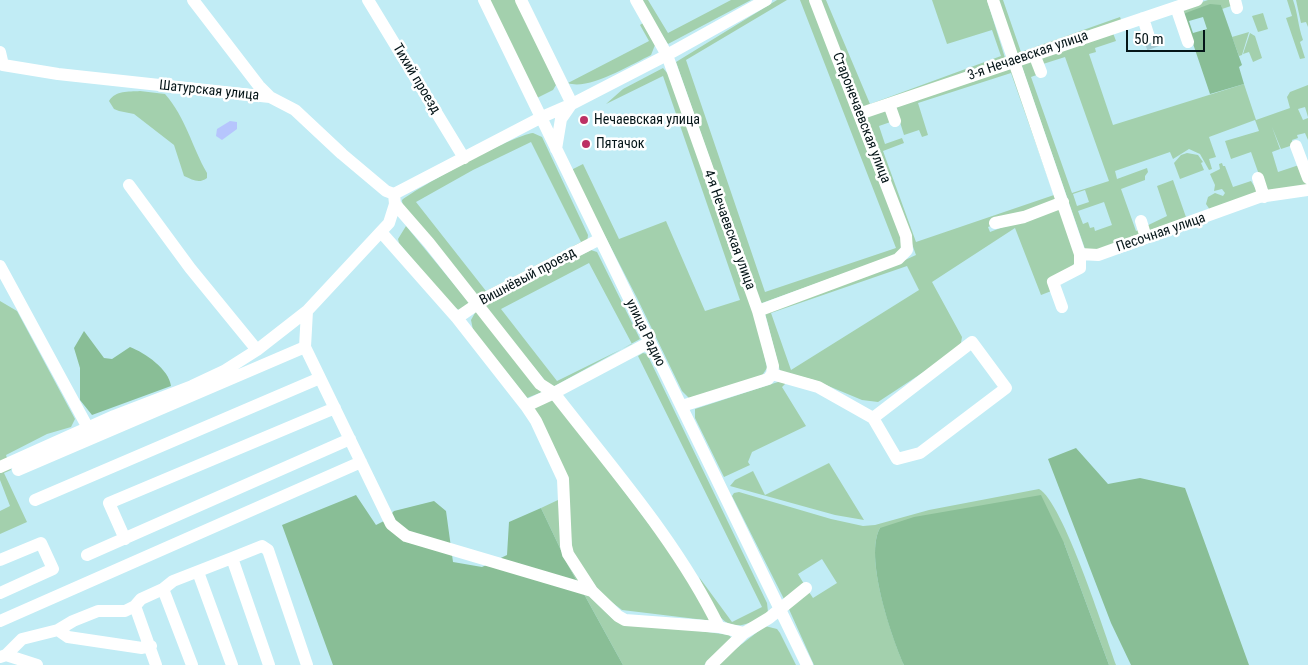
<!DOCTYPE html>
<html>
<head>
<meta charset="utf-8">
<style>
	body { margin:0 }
	#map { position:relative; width:1308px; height:665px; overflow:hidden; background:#c1ecf5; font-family:"Roboto Condensed",sans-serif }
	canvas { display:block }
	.scale { position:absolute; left:1126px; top:30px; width:79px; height:22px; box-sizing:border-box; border:2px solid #051518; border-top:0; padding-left:6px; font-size:15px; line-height:18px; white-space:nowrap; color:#051518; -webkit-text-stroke:4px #fff; paint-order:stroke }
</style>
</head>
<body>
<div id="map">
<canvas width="1308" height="665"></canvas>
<div class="scale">50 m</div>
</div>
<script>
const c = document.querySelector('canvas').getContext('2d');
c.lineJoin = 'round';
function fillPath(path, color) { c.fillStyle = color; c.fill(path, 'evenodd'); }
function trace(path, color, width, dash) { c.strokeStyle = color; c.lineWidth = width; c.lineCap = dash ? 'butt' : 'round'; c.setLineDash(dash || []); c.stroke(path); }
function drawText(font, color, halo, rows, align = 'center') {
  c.font = font + ' "Roboto Condensed",sans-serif'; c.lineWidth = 5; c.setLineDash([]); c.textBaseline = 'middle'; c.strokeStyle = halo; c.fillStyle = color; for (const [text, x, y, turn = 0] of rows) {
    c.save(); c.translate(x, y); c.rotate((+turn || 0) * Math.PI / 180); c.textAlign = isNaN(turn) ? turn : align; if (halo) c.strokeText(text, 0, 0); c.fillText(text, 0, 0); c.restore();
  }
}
const green = new Path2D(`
	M486,0h31l39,85 -3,5 -16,8z
	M638,0h10l20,33 63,-33h20l-83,44z
	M777,0h10l-101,60 79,232 131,-44 -96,-248h10l93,243 -5,11 -136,49 -2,-1 -84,-240z
	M819,0h7l44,104 131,-48 -9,-26 -45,14 -15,-44h55l18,58 -143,52z
	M998,0h5l18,52 99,-35 2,5 -106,32z
	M1208,0h25l1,5 -12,4 -1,-4 -38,9 -2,-5z
	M1287,0h6c5,14 5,26 10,40l-3,2 5,16 -5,1 -14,-41 6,-2z
	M1296,0h12v27l-2,-5 -5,1z
	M1263,13l5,16 -10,3 -6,-16z
	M643,23l12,22 -4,10c-19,9 -63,36 -83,28l81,-42 -9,-16z
	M1249,32l-7,23 -3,1 -7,-19z
	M1113,33l3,8 -21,7 1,4 -7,2 24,71 131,-41 12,36 34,-12 -3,-11 3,-5 18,-7v32l-3,-10 -7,2 5,11 5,-2v22l-3,-7 -8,2 1,3 -6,2 1,5 -12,4 -9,-22 8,22 -8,3 6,20 21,-7 8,20 -39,8 -5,-7 -12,-34 -20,7 -6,-18 34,-10 -4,-11 -46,17 7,20 -7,2 3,10 -3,1 -9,-16 -11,-5 -16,10 -3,-7 -55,19 2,8 30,-11 1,4 -3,4v4l-24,9 15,42 31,-15 -10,-30 16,-6 14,40 -94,33 -8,-4 -64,-185zM1065,57l44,124 -37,12 -41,-116 14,-5 -2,-8zM1085,190l4,12 -12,4 -4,-12zM1104,202l8,23 -17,6 -1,-4 -4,1 -2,-6 -5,2 -5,-13z
	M1250,33l5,3 7,22 -9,4 -4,-10 -6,2z
	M663,68l5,6 88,242 11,52 -6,9 -72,21 -7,-7 -45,-93 -64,-124v-5l10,-5 36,75 47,-18 39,90 35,-11 -77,-224 -57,28 17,-15z
	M1011,68l46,132 -69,27 2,5 68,-26 19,54 -23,30 -13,5 -26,-67 -83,54 30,55 -1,6 -7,9 -76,50 -16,-2 -48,-20 -34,-9 -15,-58 118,-43 33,-15 -50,-138zM1011,73l43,122 -138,47 -33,-91 21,-8 -2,-5 -17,6 -6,-18 20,-7 5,16 15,-5 3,7 6,-2 -10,-32zM907,266l12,24 -128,80 -20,-57z
	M140,91l25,3c21,24 27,53 42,79v5c-8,6 -14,2 -23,-2l-10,-31 -40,-31 -15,-3 -5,-2 -5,-8c7,-11 19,-9 31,-10z
	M533,133l9,4 46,98 -1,8 -108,58 -76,-92 -1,-9c18,-14 111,-65 131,-67zM531,142l50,100 -95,49 -70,-89 57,-32z
	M1187,153l11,2 5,7 -2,1 3,7 -24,9 -6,-16 7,-8z
	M1222,163l1,3h2l8,21 18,-6 8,13 -49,16 -4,-6 2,-7 7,-4 8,3 2,-3 -3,-4 -8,2 1,-6 -5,-11 10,-5 -1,-5z
	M406,226l65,79 -12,5 -7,-4 -53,-63 -1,-4z
	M591,250l6,2 43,87 -89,49 -68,-83zM589,263l43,81 -75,37 -56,-72z
	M0,301l17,10 58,108 -4,8 -24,7 -41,21 5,15 -7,3 23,49 -27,12v-23l10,-5 -10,-26z
	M476,311l66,81 -15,6 -54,-68 -2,-10z
	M643,353l4,1 120,249 1,9c-43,32 -53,1 -69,-35l33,45 30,-15 -124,-251z
	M781,381l6,1 -5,5 24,39 -54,26 -4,10 2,3 -26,12 -29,-59v-9z
	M550,398l12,11 124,164 27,48 -91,-11 -21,-16 -29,-42 -4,-62 -38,-85z
	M829,463l35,57 -29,-5 -105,-29 5,-6 18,-9 12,24z
	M1039,489c24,13 66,145 77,176h-7l-45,-122 -184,-15c-16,28 11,107 24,137h-90l-26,-58 21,-15 4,6 24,-15 -15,-24 -24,15 6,10 -20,15 -52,-103 2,-3 5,-1 92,27 32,7 12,-1 54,-15z
	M558,500l3,27 29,70 23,22 116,16 4,5 -29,25h-81l-55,-100 -27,-57z
	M765,626l12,3 3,4 16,32h-81z`);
const forest = new Path2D(`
	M1210,4l11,1 21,60 -3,2 5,17 -34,10 -27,-80zM1203,17l4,12 -14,4 -4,-12z
	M84,331l20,27 8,1 18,-12c15,6 39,22 41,39l-79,29 -12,-15v-32l-6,-20z
	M1076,448l32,36 32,-6 45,10 64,177h-118l-20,-42 -63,-164z
	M356,495l20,30 8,-4 10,-10 40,-10 12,10 7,51 29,5 25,-12 2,-33 32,-14 27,57 55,100h-290l-51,-140z
	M1041,495l23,48 45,122h-205c-13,-29 -40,-109 -24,-137l34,-11z`);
const water = new Path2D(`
	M230,121l7,1v7l-15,11 -6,-4 1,-7z`);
const minorTunnel = new Path2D(`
	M1149,37l6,17`);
const minor = new Path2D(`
	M193,0l66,86 11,11
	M368,0l96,158
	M484,0l323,665
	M521,0l51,104
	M636,0l31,55 91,256 15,55 -1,8 -4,5 -86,27
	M993,0l87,254
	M1235,0l2,8
	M1176,7l12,35
	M1143,18l6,19
	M0,52l3,13 55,9 212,23 25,13 47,44 44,37 8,3
	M1034,54l7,18
	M889,104l6,17
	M859,114l338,-114
	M1296,146l12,32
	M556,149l5,-30 9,-13
	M1258,178l6,19
	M129,185l61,83 67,82
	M394,194l1,10 -6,19 -82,88 -2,36 86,177 15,12 186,55
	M394,194l148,-77 30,-13 95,-49 99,-55
	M395,204l34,39 111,141 14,9 96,-51
	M1141,221l5,17
	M995,223l29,-6 39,-15
	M381,232l76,86 69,88 28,-13c58,75 123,148 165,234l25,6
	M0,266l88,162
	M1062,307l-9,-25 27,-14v-14l18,1 161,-58 49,-7
	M758,311l140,-52 9,-9 -1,-14 -91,-236
	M457,318l32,-22 111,-57
	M772,374l46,13 55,31 24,41 23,-6 86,-65 -34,-46 -99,76
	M526,406l10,15 27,58 3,67 2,8 24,37 26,25 7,4 94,7
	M0,467l114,-51 78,-30 32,-15 33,-21 50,-39
	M18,470l287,-123
	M35,500l285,-122
	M125,539l-16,-36 226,-95
	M87,555l263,-116
	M232,558l30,-12 6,4 39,115
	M0,560l41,-17 12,26 -53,24
	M198,572l34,93
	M163,589l29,76
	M135,606l21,59
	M0,621l361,-159
	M58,630l10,7 74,11 9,-2
	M6,655l31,10
	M0,657l6,-2 16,-16 36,-9 15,-9 25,-10h27l10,-5 6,-7 22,-10 10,-8 59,-23 37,107
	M711,665l33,-32 25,-15 37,-30`);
const markers = [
	[584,120,5,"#bc3064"],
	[586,144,5,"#bc3064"]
];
const streetNames = [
	["3-я Нечаевская улица",1028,56,-19],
	["Тихий проезд",416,79,59],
	["Шатурская улица",209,91,6],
	["Старонечаевская улица",861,118,69],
	["4-я Нечаевская улица",729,230,70],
	["Песочная улица",1161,233,-19],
	["Вишнёвый проезд",528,277,-28],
	["улица Радио",645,333,64]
];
const poiNames = [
	["Нечаевская улица",594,120],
	["Пятачок",596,144]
];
fillPath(green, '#a3d0ad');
fillPath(forest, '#89be96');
fillPath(water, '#b6c5fd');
trace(minorTunnel, '#a5ccd4', 12, [12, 6]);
trace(minor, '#fff', 12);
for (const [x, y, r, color] of markers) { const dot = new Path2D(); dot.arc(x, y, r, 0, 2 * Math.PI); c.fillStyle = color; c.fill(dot); trace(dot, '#fff', 2); }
drawText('14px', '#051518', '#fff', streetNames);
drawText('14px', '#051518', '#fff', poiNames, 'left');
</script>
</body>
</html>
